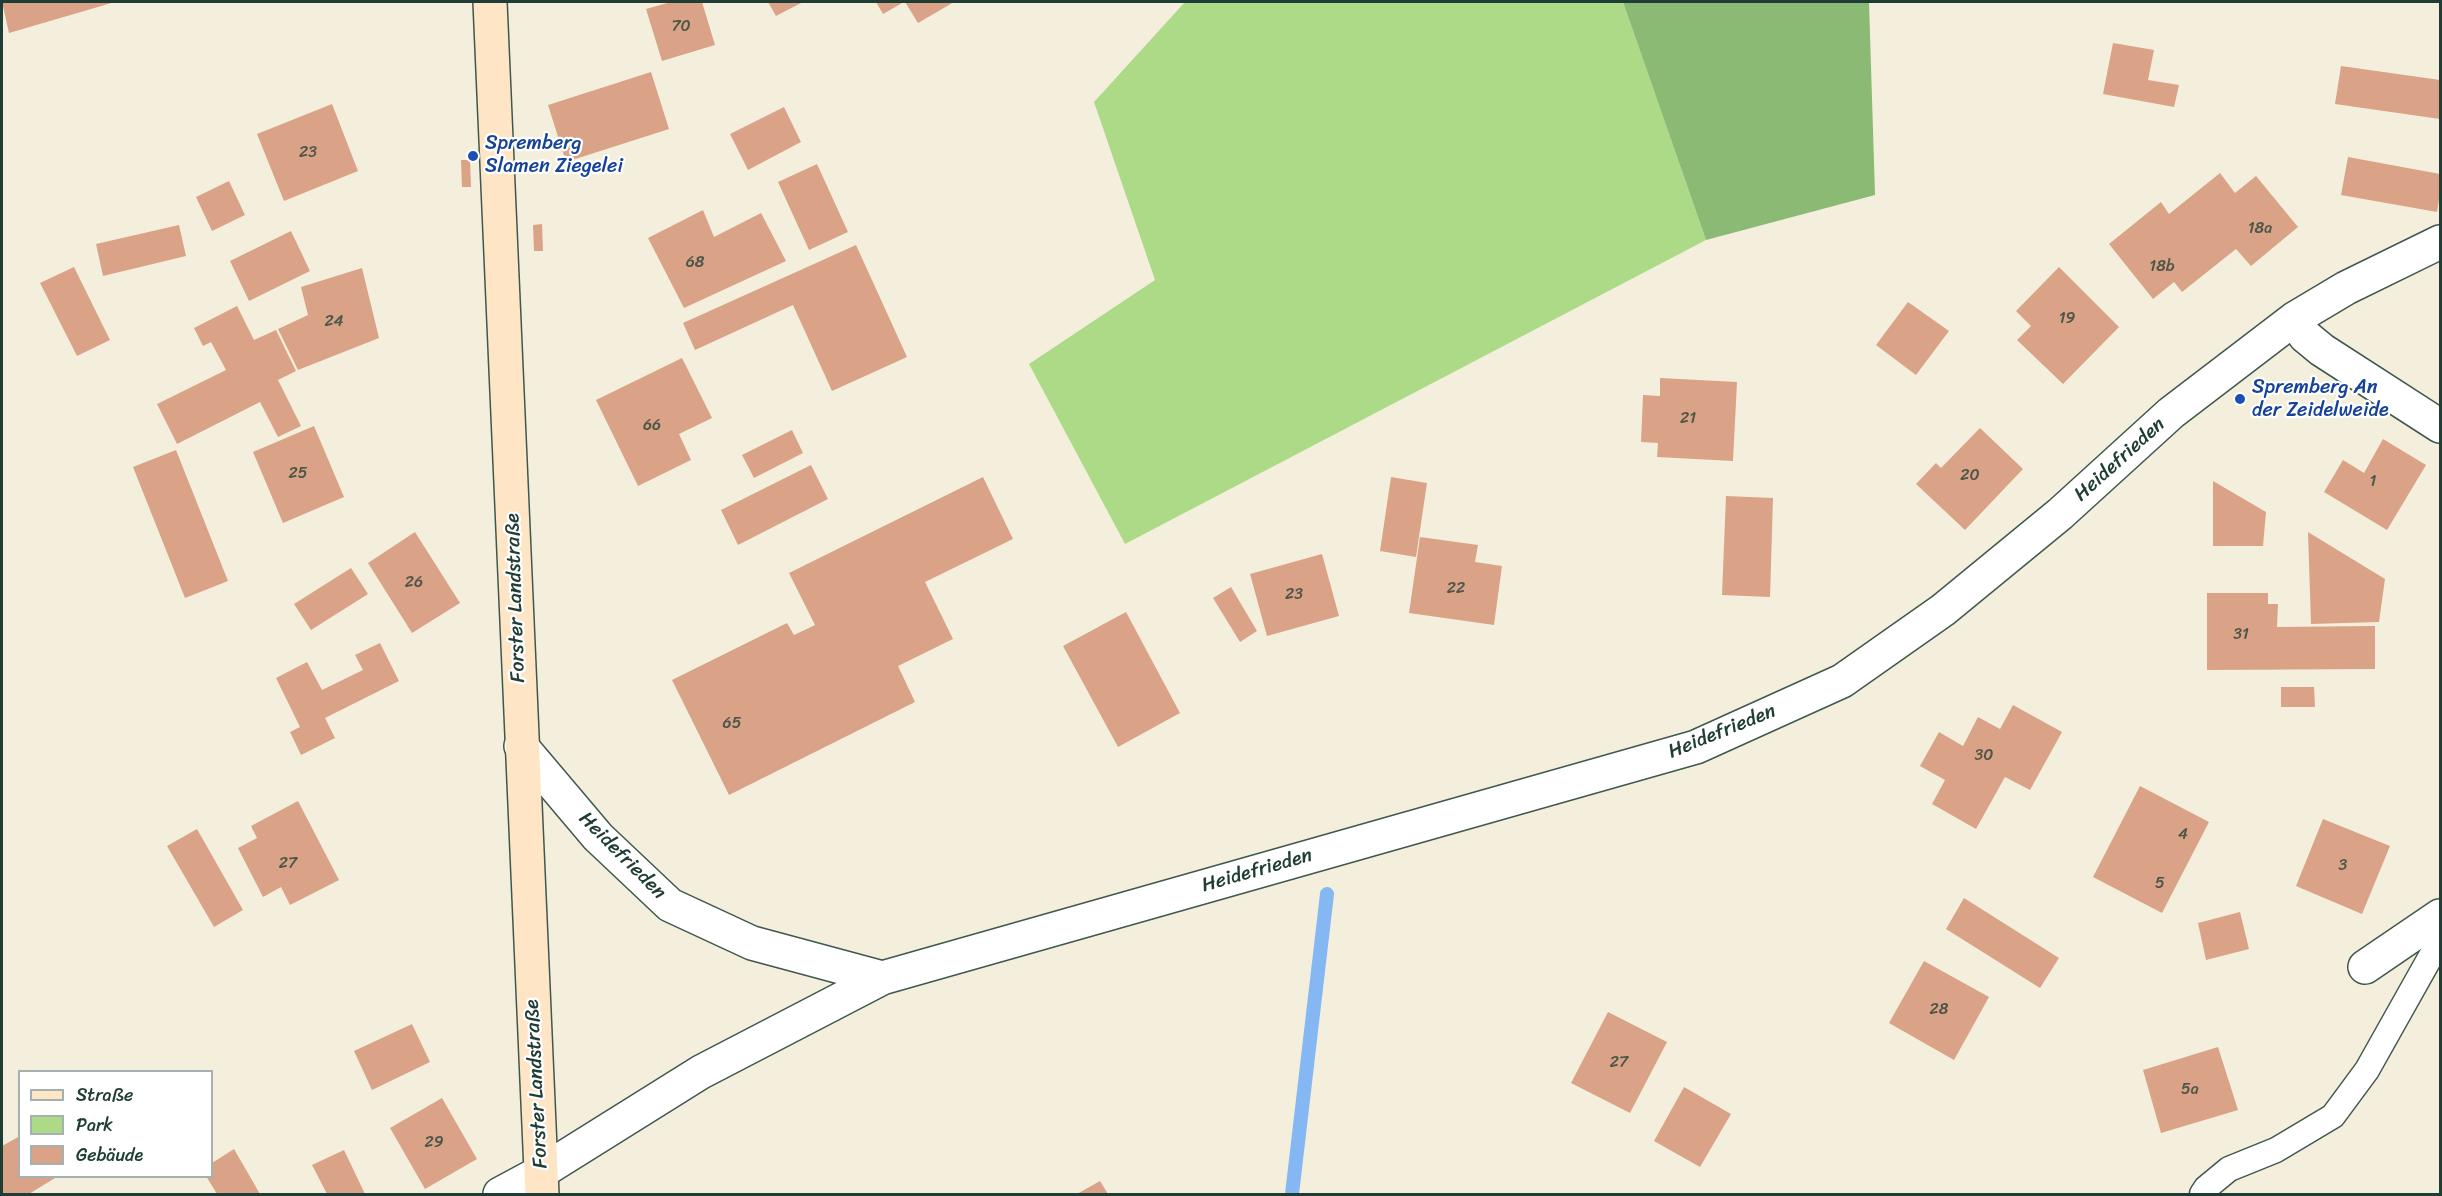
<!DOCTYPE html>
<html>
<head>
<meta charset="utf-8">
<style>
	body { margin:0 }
	#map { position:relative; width:2442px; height:1196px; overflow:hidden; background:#f3efdc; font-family:Sriracha,sans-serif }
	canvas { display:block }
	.frame { position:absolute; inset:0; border:3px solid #1f3d34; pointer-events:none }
	.legend { position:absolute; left:18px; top:1070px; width:195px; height:108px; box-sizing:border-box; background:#fff; border:2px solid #a5b1ae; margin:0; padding:8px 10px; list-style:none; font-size:18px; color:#1f3d34 }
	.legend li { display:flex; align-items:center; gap:12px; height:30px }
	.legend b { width:30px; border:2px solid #a5b1ae }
</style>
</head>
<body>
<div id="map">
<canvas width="2442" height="1196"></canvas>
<div class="frame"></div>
<ul class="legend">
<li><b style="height:8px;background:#fee5c5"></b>Straße</li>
<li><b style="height:16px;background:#adda87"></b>Park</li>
<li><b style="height:16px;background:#daa387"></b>Gebäude</li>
</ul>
</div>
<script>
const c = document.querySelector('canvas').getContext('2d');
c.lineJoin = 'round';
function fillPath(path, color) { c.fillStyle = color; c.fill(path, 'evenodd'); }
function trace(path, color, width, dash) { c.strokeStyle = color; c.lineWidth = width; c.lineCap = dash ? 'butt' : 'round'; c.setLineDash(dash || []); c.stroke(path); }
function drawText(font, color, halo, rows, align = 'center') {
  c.font = font + ' Sriracha,sans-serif'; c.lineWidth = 4.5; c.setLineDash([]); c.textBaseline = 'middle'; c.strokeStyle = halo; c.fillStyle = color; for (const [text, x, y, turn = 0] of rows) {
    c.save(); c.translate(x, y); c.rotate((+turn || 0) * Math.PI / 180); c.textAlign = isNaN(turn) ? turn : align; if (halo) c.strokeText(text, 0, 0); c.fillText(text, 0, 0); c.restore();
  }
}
const green = new Path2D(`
	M1185,2h438l83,238 -581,304 -96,-180 126,-84 -61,-178z`);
const forest = new Path2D(`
	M1623,2h246l6,193 -169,45z`);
const stream = new Path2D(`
	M1292,1194l35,-300`);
const building = new Path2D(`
	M2,2h113l-106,31z
	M671,2h31l13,43 -53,16 -16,-52z
	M768,2h35l-27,14z
	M876,2h28l-21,12z
	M905,2h49l-36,21z
	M2113,43l41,7 -6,30 31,5 -5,22 -71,-13z
	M2341,66l99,14v39l-105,-15z
	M651,72l18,57 -103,33 -18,-57z
	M332,104l26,67 -74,30 -27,-67z
	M784,107l17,35 -53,28 -18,-36z
	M2348,157l92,17v20l-3,18 -96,-17z
	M461,160h9l1,27h-9z
	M817,164l31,68 -39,18 -31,-68z
	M2220,173l15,20 21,-17 42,51 -47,39 -15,-17 -54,43 -8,-10 -21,17 -44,-55 52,-42 8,12z
	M229,181l16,34 -33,16 -16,-34z
	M703,210l11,27 47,-24 25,48 -102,47 -36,-70z
	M542,224l1,27h-9l-1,-26z
	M179,225l7,31 -83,20 -7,-32z
	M291,231l19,40 -61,30 -19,-40z
	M856,245l51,112 -75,34 -39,-86 -98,45 -12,-27z
	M74,267l36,73 -33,16 -37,-73z
	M2059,267l60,60 -56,57 -46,-44 14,-14 -15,-15z
	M362,268l17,70 -81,32 -20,-41 30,-14 -7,-28z
	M1908,302l41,29 -33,44 -40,-30z
	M237,306l17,34 22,-10 20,41 -18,9 23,46 -23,11 -18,-35 -83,42 -20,-40 69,-34 -15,-28 -8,4 -9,-18z
	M682,358l30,60 -33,16 12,26 -53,26 -42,-86z
	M1660,378l77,4 -4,79 -76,-4 1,-14 -17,-1 2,-47 17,1z
	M314,426l30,71 -61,26 -30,-71z
	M1980,428l43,41 -58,61 -49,-46 20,-21 5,5z
	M792,430l11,23 -49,25 -12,-23z
	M2383,439l43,26 -39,65 -63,-38 19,-32 21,13z
	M176,450l52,131 -43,17 -52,-131z
	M811,465l17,34 -90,46 -17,-35z
	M983,477l30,62 -88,43 28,57 -55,27 17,36 -186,93 -57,-115 115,-57 7,12 21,-10 -26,-52z
	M1391,477l36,6 -11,74 -36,-6z
	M2213,481l53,31 -3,34h-50z
	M1726,496l47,2 -3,99 -48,-2z
	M415,532l45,71 -48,30 -44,-70z
	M2308,532l77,47 -6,43 -68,2z
	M1420,537l58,8 -3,17 27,4 -8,59 -85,-12z
	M1322,554l17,62 -72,20 -17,-62z
	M351,568l17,26 -57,36 -17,-26z
	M1231,587l26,44 -17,11 -27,-44z
	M2207,593h61v11h10l-1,23 98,-1v43l-168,1z
	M1126,612l54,101 -62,34 -55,-101z
	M380,643l19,38 -74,37 10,20 -34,17 -11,-23 10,-5 -24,-49 31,-16 15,28 41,-20 -8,-15z
	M2281,687h33l1,20h-34z
	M2013,705l49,27 -32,58 -25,-13 -29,52 -44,-25 13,-24 -25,-14 19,-34 24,14 15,-29 22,12z
	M2140,786l69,36 -47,91 -69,-36z
	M298,801l41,79 -49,25 -9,-18 -18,10 -25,-49 19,-10 -6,-12z
	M2323,819l67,27 -28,68 -66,-28z
	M197,829l46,81 -29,17 -47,-81z
	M1964,898l95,60 -19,30 -94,-59z
	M2240,912l9,37 -43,11 -8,-37z
	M1924,961l65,36 -35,63 -65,-37z
	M1608,1012l59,30 -37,71 -59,-30z
	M412,1024l18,38 -58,28 -18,-39z
	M2218,1047l20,63 -77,23 -18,-63z
	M1684,1087l47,27 -31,53 -46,-26z
	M442,1098l35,61 -52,30 -35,-61z
	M20,1136v40h34l1,2 -26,16h-27v-48z
	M234,1149l26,45h-43l-11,-18h6v-13z
	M344,1150l21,44h-38l-15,-29z
	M1100,1181l8,13h-31z`);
const service = new Path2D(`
	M2202,1194l4,-6 23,-19 47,-19 57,-34 34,-46 73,-130`);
const minor = new Path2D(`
	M2294,319l11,17 17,14 118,76
	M521,746l77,91 72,68 82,38 130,35
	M2365,967l75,-51
	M500,1194l41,-22 160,-100 181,-94 814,-231 146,-66 101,-71 117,-96 111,-101 123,-94 52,-31 94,-46`);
const secondary = new Path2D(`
	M490,2l52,1192`);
const markers = [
	[473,156,6,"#1a4fb4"],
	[2240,399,6,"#1a4fb4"]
];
const numberNames = [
	["70",681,27],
	["23",308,153],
	["18a",2260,229],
	["68",695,263],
	["18b",2162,267],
	["19",2067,319],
	["24",334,322],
	["21",1688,419],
	["66",652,426],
	["25",298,474],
	["20",1970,476],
	["1",2373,482],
	["26",414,583],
	["22",1456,589],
	["23",1294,595],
	["31",2241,635],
	["65",732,724],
	["30",1984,756],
	["4",2183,835],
	["27",288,864],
	["3",2343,866],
	["5",2160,884],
	["28",1939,1010],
	["27",1619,1063],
	["5a",2190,1090],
	["29",434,1143]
];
const transitNames = [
	["Spremberg",485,144],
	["Slamen Ziegelei",485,167],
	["Spremberg An",2252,388],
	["der Zeidelweide",2252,411]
];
const streetNames = [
	["Heidefrieden",2120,460,-42],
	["Forster Landstraße",516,598,-92],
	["Heidefrieden",1722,732,-22],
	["Heidefrieden",622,856,45],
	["Heidefrieden",1257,871,-16],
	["Forster Landstraße",537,1084,-93]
];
fillPath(green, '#adda87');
fillPath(forest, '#8aba74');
trace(stream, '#85b8f3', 14);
fillPath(building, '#daa387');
trace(service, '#3f584d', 27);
trace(minor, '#3f584d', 36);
trace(secondary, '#3f584d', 36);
trace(service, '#fff', 24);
trace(minor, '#fff', 33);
trace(secondary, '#fee5c5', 33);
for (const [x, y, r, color] of markers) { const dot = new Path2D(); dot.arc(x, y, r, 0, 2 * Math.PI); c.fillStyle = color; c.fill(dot); trace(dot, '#fff', 2); }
drawText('16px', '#4e5649', null, numberNames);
drawText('20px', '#164399', '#fff', transitNames, 'left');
drawText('20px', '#1f3d34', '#fff', streetNames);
</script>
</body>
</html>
